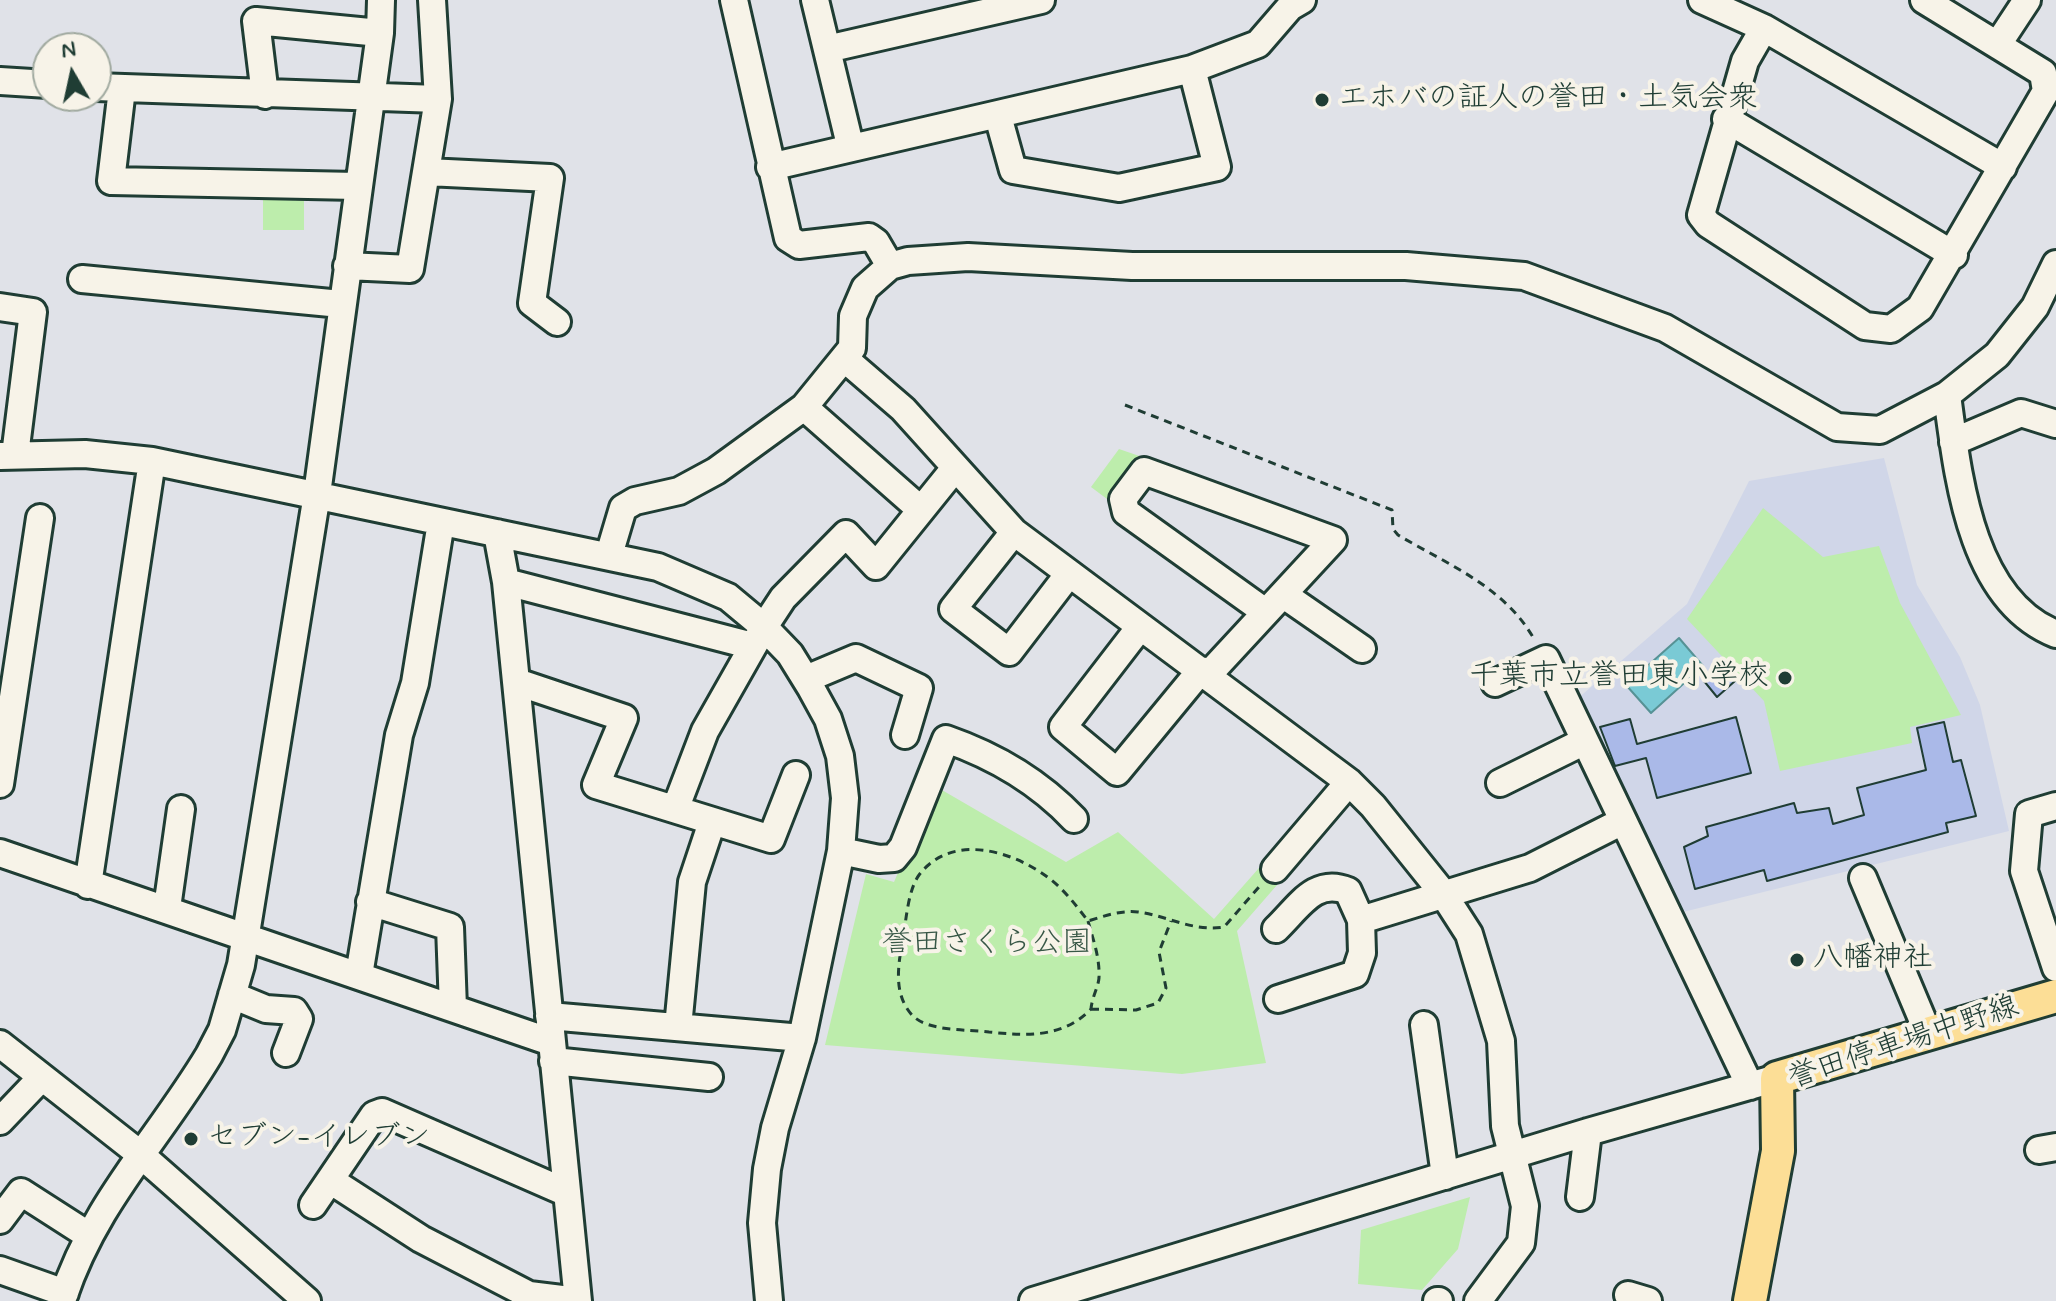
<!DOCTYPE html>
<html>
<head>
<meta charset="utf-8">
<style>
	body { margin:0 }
	#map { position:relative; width:2056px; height:1301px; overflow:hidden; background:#e0e2e8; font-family:Mynerve,sans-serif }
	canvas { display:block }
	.north { position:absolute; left:32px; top:32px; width:80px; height:80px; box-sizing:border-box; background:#f7f3e8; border:2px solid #a1aaa0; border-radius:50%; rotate:351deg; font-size:22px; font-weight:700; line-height:32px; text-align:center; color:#1f3d34 }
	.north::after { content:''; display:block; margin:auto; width:28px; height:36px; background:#1f3d34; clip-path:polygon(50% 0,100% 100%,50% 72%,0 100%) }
</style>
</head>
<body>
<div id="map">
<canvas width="2056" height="1301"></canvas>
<div class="north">N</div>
</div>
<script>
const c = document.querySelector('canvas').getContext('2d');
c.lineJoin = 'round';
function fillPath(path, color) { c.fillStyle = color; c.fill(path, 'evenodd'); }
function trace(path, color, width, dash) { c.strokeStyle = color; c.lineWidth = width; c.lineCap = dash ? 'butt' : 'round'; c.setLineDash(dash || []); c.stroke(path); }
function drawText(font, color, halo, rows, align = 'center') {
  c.font = font + ' Mynerve,"Klee One",sans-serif'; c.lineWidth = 8; c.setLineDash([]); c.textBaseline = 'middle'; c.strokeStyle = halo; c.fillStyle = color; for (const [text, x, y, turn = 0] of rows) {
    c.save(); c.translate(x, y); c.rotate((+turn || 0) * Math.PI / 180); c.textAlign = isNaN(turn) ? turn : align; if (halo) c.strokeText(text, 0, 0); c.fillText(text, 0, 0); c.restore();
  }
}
const built = new Path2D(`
	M1884,458l33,127 43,72 20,48 29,126 -330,82 -103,-213 111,-96 62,-123z`);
const green = new Path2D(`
	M263,192h41v38h-41z
	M1119,449l29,10 -33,46 -24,-18z
	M1763,508l60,49 56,-11 21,57 61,112 -51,12 2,16 -132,28 -16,-70 -77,-82z
	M935,786l131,76 52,-30 96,87 52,-59 18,17 -47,54 29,132 -84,11 -357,-29 41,-171 28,8z
	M1470,1197l-12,52 -36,41 -64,-6 3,-54z`);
const water = new Path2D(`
	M1679,638l24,28 -52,47 -25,-28z`);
const building = new Path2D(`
	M1722,665l13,16 -18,16 -13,-16z
	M1736,717l15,56 -94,25 -11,-40 -31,8 -15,-39 30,-8 7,25z
	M1944,722l9,40 8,-2 15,56 -30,7 2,9 -181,49 -3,-11 -69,19 -11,-42 24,-11 -2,-9 88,-24 3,10 32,-5 4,16 31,-9 -7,-27 69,-18 -9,-42z`);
const path = new Path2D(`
	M1125,405l267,105 1,19 5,6c49,29 107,52 136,104
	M1088,921c5,18 12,37 11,57 -1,10 -7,19 -8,31 -28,29 -64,27 -102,23 -22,-3 -61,0 -77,-17 -19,-21 -14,-50 -9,-76 3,-18 5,-49 16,-64 32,-42 91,-25 127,1 17,12 29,28 42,45 16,-5 33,-11 50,-9 30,4 55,20 86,15l35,-40
	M1091,1009l45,1 22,-7 8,-15 -7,-36 12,-31`);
const minor = new Path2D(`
	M734,0l54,238 11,7 70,-8 7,5 14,24
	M815,0l35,145
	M1702,0l62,28 239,139
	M1764,28l-19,33 -44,154 7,9 157,102 26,3 29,-21 126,-217 -3,-18 -119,-73
	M1998,44l29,-44
	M827,49l214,-49
	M0,81l48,3
	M96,87l342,12
	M122,89l-11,92 246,5
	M265,95l-9,-74 124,12
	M998,116l15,54 106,18 98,-21 -25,-98
	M1726,119l228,136
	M770,167l422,-98 66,-25 32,-37 12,-7
	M427,172l123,6 -18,125 25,19
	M347,266l63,3 28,-170 -6,-99
	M82,279l259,25
	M0,307l33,5 -18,143
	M845,359l58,50 111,123 335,250 24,24 69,86 27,42 32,107 4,85 20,80 -4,37 -43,58
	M1947,395c11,81 23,205 109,239
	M804,407l117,103
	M1953,442l68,-29 35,11
	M0,456l85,-2 67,7 506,106 70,30 36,30 26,27 21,34 17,31 12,37 5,42 -4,53 -39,187 -27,90 -8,41 -5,54 7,78
	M1014,532l-61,77 56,43 59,-77
	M497,533l9,49 72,719
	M609,555l14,-47 12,-7 44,-10 37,-20 88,-64 48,-59 1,-32 12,-28 25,-22 18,-5 60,-4 164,9h274l118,10 141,52 172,99 43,3 67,-35 50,-40 38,-48 21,-43
	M506,582l247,64
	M1284,595l78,54
	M1140,627l-77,100 54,45 84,-102
	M1208,675l125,-135 -189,-69 -21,28 3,13 138,99
	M806,679l50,-21 63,30 -14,47
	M517,682l107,36 -28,67 175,54 25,-64
	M1495,683l51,-24 204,427
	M1500,783l85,-42
	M0,784l40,-266
	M2056,806l-27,8 -5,57 32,97
	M676,807l29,-76 59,-104 19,-29 63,-64 30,32 79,-98
	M841,851l38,8 15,-1 9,-11 43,-108c49,17 92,42 128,80
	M0,853l551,189
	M1275,869l74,-87
	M1863,878l65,155
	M88,885l64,-424
	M370,902l80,25 3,81
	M167,908l14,-99
	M1276,929c23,-22 39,-52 72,-38l13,29
	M359,975l40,-240 16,-52 26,-161
	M232,995l34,14 28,2 5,8 -13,34
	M1278,999l77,-25 7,-21 -1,-33 169,-52 93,-47
	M549,1016l253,22
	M1424,1025l21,151
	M678,1027l14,-145 20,-60
	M0,1044l140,110 167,147
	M553,1061l156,16
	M0,1121l42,-44
	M2039,1150l17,-3
	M330,1180l91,59 108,56 49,6
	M1580,1197l8,-65
	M313,1205l61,-90 8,-3 183,80
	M0,1220l21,-28 67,43
	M0,1270l65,23
	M1628,1295l20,6
	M62,1301c31,-97 96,-161 147,-246l13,-25 19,-65 76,-471 63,-461 1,-33
	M1033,1301l555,-169 189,-54
	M1437,1301h2`);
const major = new Path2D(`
	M1750,1301l28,-150 -1,-73 279,-82`);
const markers = [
	[1322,100,8,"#1f3d34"],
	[1785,678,8,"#1f3d34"],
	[1797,960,8,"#1f3d34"],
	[191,1139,8,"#1f3d34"]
];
const poiNames = [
	["エホバの証人の誉田・土気会衆",1338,100],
	["千葉市立誉田東小学校",1769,678,"right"],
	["八幡神社",1813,960],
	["セブン-イレブン",207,1139]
];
const parkNames = [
	["誉田さくら公園",987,945]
];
const streetNames = [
	["誉田停車場中野線",1904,1044,-18]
];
fillPath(built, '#d0d6e8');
fillPath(green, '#bdedac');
fillPath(water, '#7acad5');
trace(water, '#569295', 2);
fillPath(building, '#aab9e8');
trace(building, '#1f3d34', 2);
trace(minor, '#1f3d34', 32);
trace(major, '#1f3d34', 38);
trace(path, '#1f3d34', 3, [8, 6]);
trace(minor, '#f7f3e8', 26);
trace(major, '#fcde96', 32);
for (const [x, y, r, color] of markers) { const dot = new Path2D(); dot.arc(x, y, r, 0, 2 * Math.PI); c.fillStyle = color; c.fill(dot); trace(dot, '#f7f3e8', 3); }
drawText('30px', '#1f3d34', '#f7f3e8', poiNames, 'left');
drawText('30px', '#375746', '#f7f3e8', parkNames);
drawText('30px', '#1f3d34', '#f7f3e8', streetNames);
</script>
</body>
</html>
